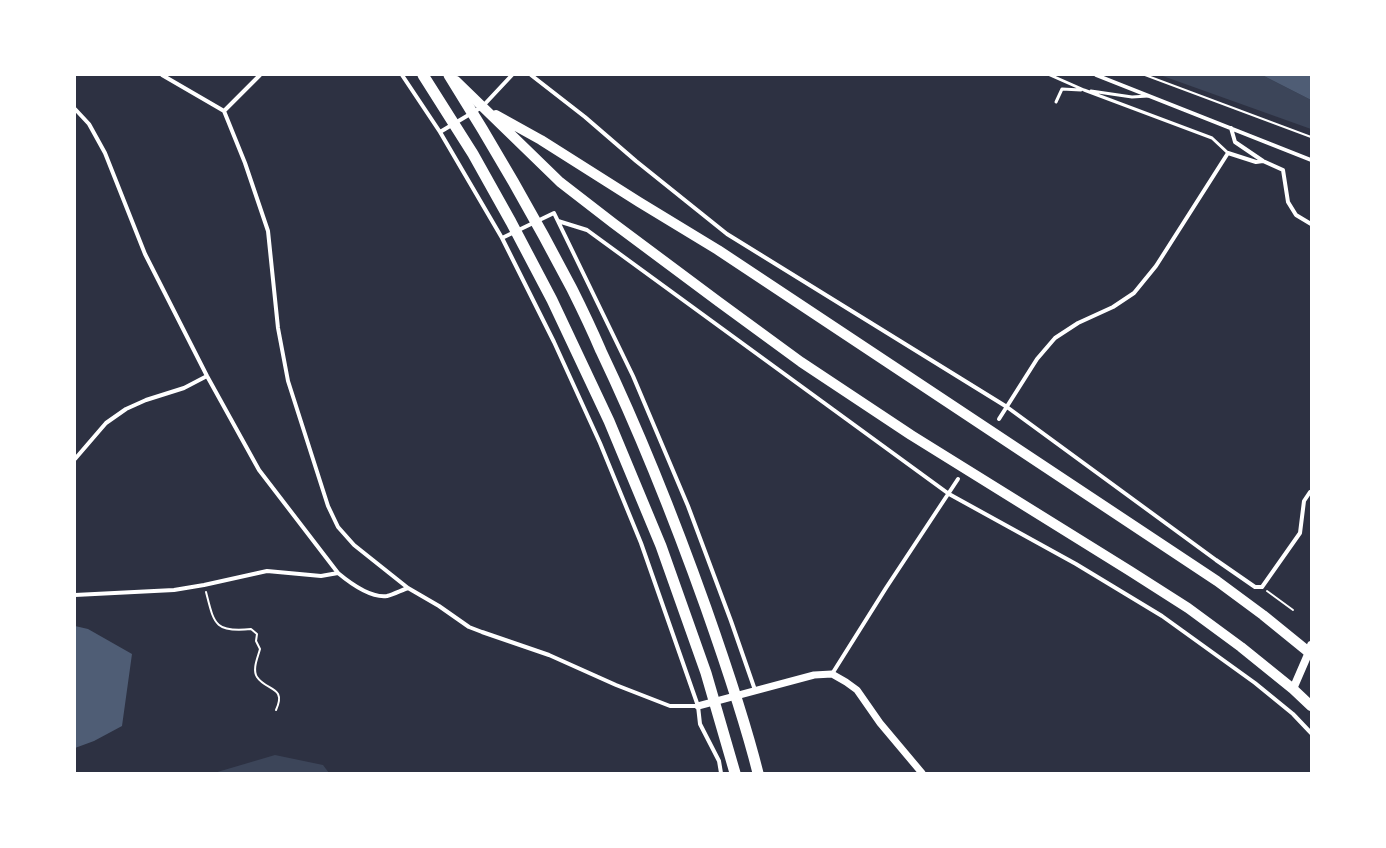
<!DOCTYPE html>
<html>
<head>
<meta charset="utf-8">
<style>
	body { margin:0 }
	#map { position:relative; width:1386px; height:848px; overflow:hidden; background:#2d3142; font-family:"Crimson Pro",serif }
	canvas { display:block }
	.frame { position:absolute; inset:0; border:76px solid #fff; pointer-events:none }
</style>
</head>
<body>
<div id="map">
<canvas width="1386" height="848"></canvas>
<div class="frame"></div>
</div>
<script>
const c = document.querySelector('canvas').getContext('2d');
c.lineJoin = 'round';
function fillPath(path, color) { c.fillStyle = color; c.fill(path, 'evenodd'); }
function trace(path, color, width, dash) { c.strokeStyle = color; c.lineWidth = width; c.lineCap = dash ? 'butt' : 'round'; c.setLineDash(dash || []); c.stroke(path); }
const green = new Path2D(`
	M1160,75h102l49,25v29z
	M275,755l48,10 6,8h-115z`);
const water = new Path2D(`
	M1262,75h49v25z
	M75,626l13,3 44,25 -10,72 -28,15 -19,7z`);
const path = new Path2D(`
	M1145,75l166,62
	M1267,591l26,19
	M206,592c8,31 8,41 45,37l6,5 -1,7 4,8c-2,8 -8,20 -3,28 9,14 30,9 19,33`);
const service = new Path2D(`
	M1050,75l34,15 128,48 16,15
	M1091,91l41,6 16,-1
	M1056,102l6,-13 19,1`);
const minor = new Path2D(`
	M162,75l62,36 21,52 23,68 10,97 10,53 40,125 10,21 16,18 54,43 31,18 30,21 13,5 67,23 67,30 54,21h28
	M402,75l38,57 62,106 52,104 46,101 41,100 57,163 2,18 19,37 2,12
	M531,75l54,42 51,44 91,73 280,173 209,153 39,27h7l38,-54 4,-32 6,-9 1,1
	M1096,75l215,85
	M75,109l14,15 16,29 40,101 62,122 52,94 79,103c12,10 33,25 49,23 7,-2 15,-6 21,-8
	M224,111l36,-36
	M1231,128l4,14 28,19 20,9 5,32 8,13 15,9
	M440,132l42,-25 30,-32
	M558,221l29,9 362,264 127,70 86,52 93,67 38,31 18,19
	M502,238l52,-25 79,163 55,130 43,115 24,69
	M999,419l38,-60 18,-21 23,-15 35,-16 21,-14 22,-27 72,-113 28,9 7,-1
	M75,459l31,-36 20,-14 20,-9 38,-12 23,-12
	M75,595l99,-5 30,-5 63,-14 54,5 17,-3
	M832,674l54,-86 72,-109`);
const tertiary = new Path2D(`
	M698,706l116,-31 18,-1 14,8 11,8 23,33 42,50`);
const secondary = new Path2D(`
	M1293,689l16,-37 2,-7`);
const trunk = new Path2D(`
	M456,81l104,101 53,41 106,79 82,60 110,73 219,136 58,37 53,39 52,42 18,17
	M496,115l45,25 98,62 79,48 499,331 46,34 48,39`);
const motorway = new Path2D(`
	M423,75l50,79 38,68 41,78 57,121 52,125 45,127 29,100
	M449,75c44,70 85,141 123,214 10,20 20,41 29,62 40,84 74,170 105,257 19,54 38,109 52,165`);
fillPath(green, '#3c4559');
fillPath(water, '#4f5d75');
trace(path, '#fff', 2);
trace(service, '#fff', 3);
trace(minor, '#fff', 4);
trace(tertiary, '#fff', 7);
trace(secondary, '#fff', 8);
trace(trunk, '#fff', 10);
trace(motorway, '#fff', 11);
</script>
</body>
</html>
